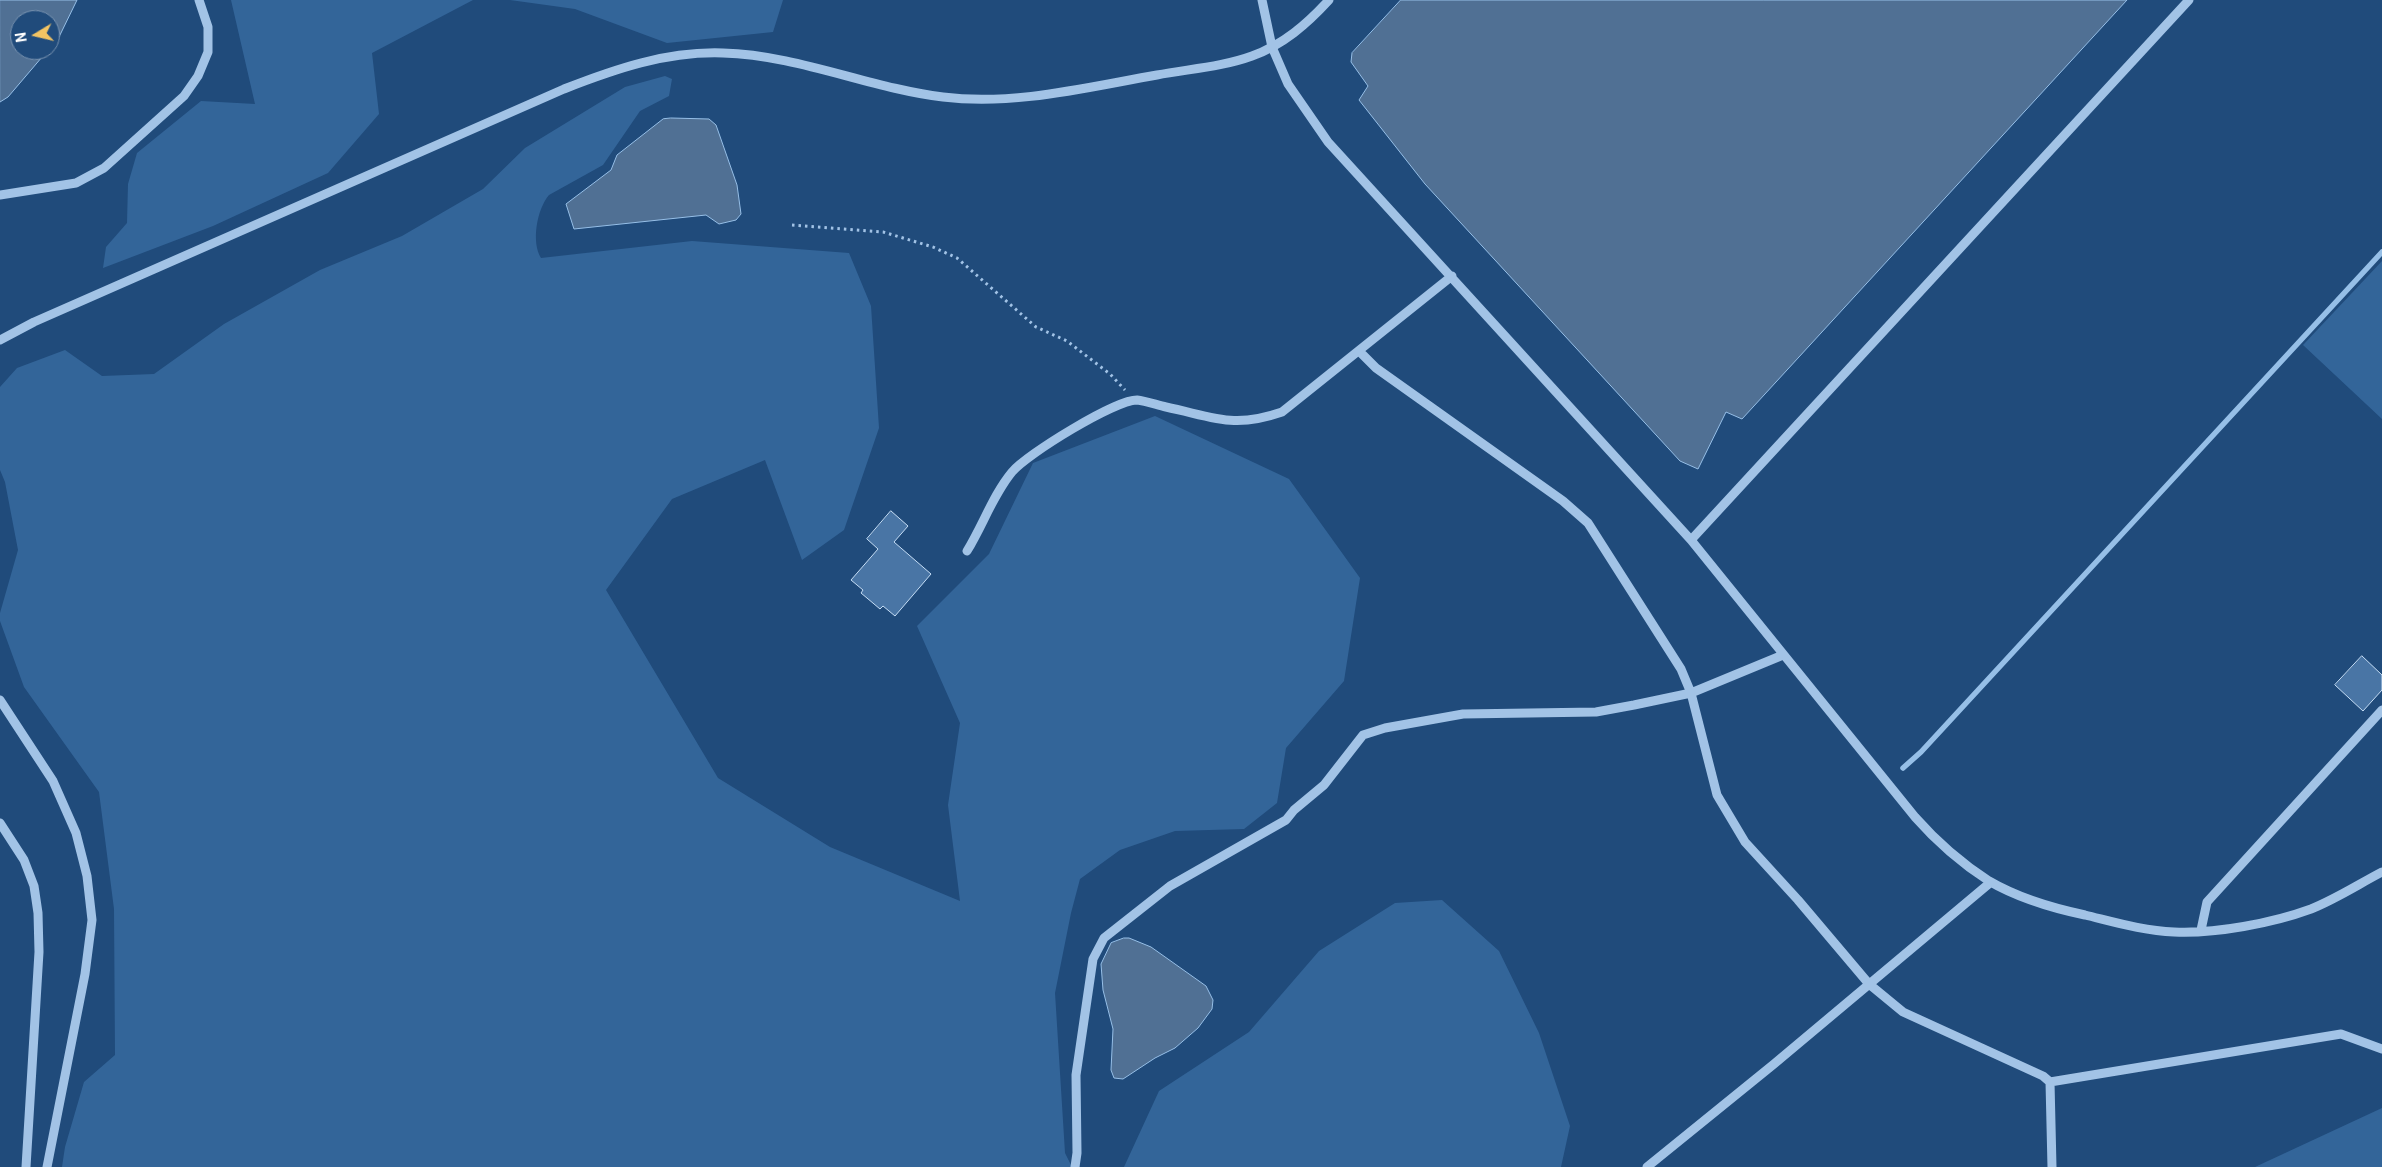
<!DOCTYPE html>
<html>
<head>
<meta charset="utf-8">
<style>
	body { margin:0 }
	#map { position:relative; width:2382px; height:1167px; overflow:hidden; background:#204b7b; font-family:Roboto,sans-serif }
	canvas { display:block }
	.north { position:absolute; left:10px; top:10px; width:50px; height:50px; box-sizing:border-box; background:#204b7b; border:1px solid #7993b0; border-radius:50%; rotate:261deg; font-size:14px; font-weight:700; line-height:20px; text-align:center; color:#fff }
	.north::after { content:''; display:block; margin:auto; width:18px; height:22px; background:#f3c463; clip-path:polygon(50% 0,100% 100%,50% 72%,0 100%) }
</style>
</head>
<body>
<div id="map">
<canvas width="2382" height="1167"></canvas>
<div class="north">N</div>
</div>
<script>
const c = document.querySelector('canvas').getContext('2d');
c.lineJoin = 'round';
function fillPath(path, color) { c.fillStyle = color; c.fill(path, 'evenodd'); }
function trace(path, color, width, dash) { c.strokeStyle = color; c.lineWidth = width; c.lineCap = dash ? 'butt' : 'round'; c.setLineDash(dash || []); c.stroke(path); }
const green = new Path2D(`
	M231,0h242l-101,53 7,61 -51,59 -115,53 -110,42 3,-21 21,-24 1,-39 9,-31 64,-52 54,3z
	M510,0h273l-10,32 -106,11 -92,-34z
	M665,76l7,3 -3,17 -29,15 -37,54 -54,30c-12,14 -18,47 -8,63l151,-17 157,12 22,53 8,122 -35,102 -42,30 -37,-100 -93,39 -66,91 112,188 112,69 130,54 -12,-96 12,-82 -43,-97 72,-72 44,-91 122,-47 134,63 71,99 -16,103 -58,67 -9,55 -33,26 -69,2 -55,19 -40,29 -9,34 -16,80 10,160 7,14h-1010l3,-20 19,-65 31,-27 -1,-146 -15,-117 -75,-105 -24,-66v-8l18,-63 -13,-68 -5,-12v-83l17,-19 48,-18 37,26 52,-2 70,-50 96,-54 82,-34 81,-47 42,-41 100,-61z
	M2382,261v158l-79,-74z
	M1442,900l57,51 40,82 31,93 -9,41h-437l35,-76 90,-59 70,-81 76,-48z
	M2382,1108v59h-127z`);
const water = new Path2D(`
	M0,0h77l-18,37 -9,10v-27h-30v30h28l-40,47 -8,5z
	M1401,0h726l-385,419 -16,-7 -28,57 -18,-8 -255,-277 -66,-84 9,-14 -17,-24 1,-9z
	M671,118l38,1 7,6 21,60 4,29 -5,6 -17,4 -13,-9 -132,14 -8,-25 45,-34 6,-15 46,-36z
	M1124,938h5l22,9 55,39 7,14 -1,9 -14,19 -23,20 -20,10 -32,21 -9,-1 -3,-8 2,-41 -10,-39 -2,-26 10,-21z`);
const stream = new Path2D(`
	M1903,768l18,-16 461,-500`);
const building = new Path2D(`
	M891,511l17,15 -14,16 37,32 -36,42 -12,-10 -3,3 -19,-16 2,-3 -12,-10 27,-31 -11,-10z
	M2362,656l20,19v15l-19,21 -28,-26z`);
const path = new Path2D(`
	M792,225l91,7 50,15 24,11 79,69 31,14 43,33 15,16`);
const minor = new Path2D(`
	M1262,0l10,47 16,37 40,58 363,398 224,277c22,25 46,46 74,64 29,17 63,27 96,34 29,7 59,16 89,17 41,2 99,-9 137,-23 25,-10 48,-25 71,-37
	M0,195l76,-12 28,-15 80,-72 14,-20 10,-24v-25l-9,-27
	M0,340l34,-18 530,-233c51,-20 103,-38 159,-36 75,2 146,35 220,44 71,9 145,-10 214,-22 31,-6 65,-8 95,-19 31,-11 55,-32 77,-56
	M1359,351l17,17 187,133 25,22 93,146 10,24 26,102 28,47 53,58 71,84 34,28 140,64 7,6 291,-48 41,15
	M1691,540l498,-540
	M967,551c16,-26 26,-56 45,-79 15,-18 103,-72 125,-72 9,1 20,5 29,7 48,10 67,22 116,5l170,-136
	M0,700l53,81 23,52 11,43 5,44 -7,54 -38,193
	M0,823l24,37 10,26 4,27 1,39 -13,215
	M2201,930l6,-28 175,-192
	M2050,1082l2,85
	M1075,1167l2,-14 -1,-78 17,-116 11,-21 66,-52 116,-66 8,-10 30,-25 39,-50 22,-7 78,-14 133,-2 38,-7 57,-12 92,-38
	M1647,1167l127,-103 217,-182`);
fillPath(green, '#336599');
fillPath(water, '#507094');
trace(water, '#96bfe7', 1);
trace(stream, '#96bfe7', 5.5);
fillPath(building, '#4975a5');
trace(building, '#c5ddf5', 1);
trace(path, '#a2c3e6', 3, [2.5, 4]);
trace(minor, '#a2c3e6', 9);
</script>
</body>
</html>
